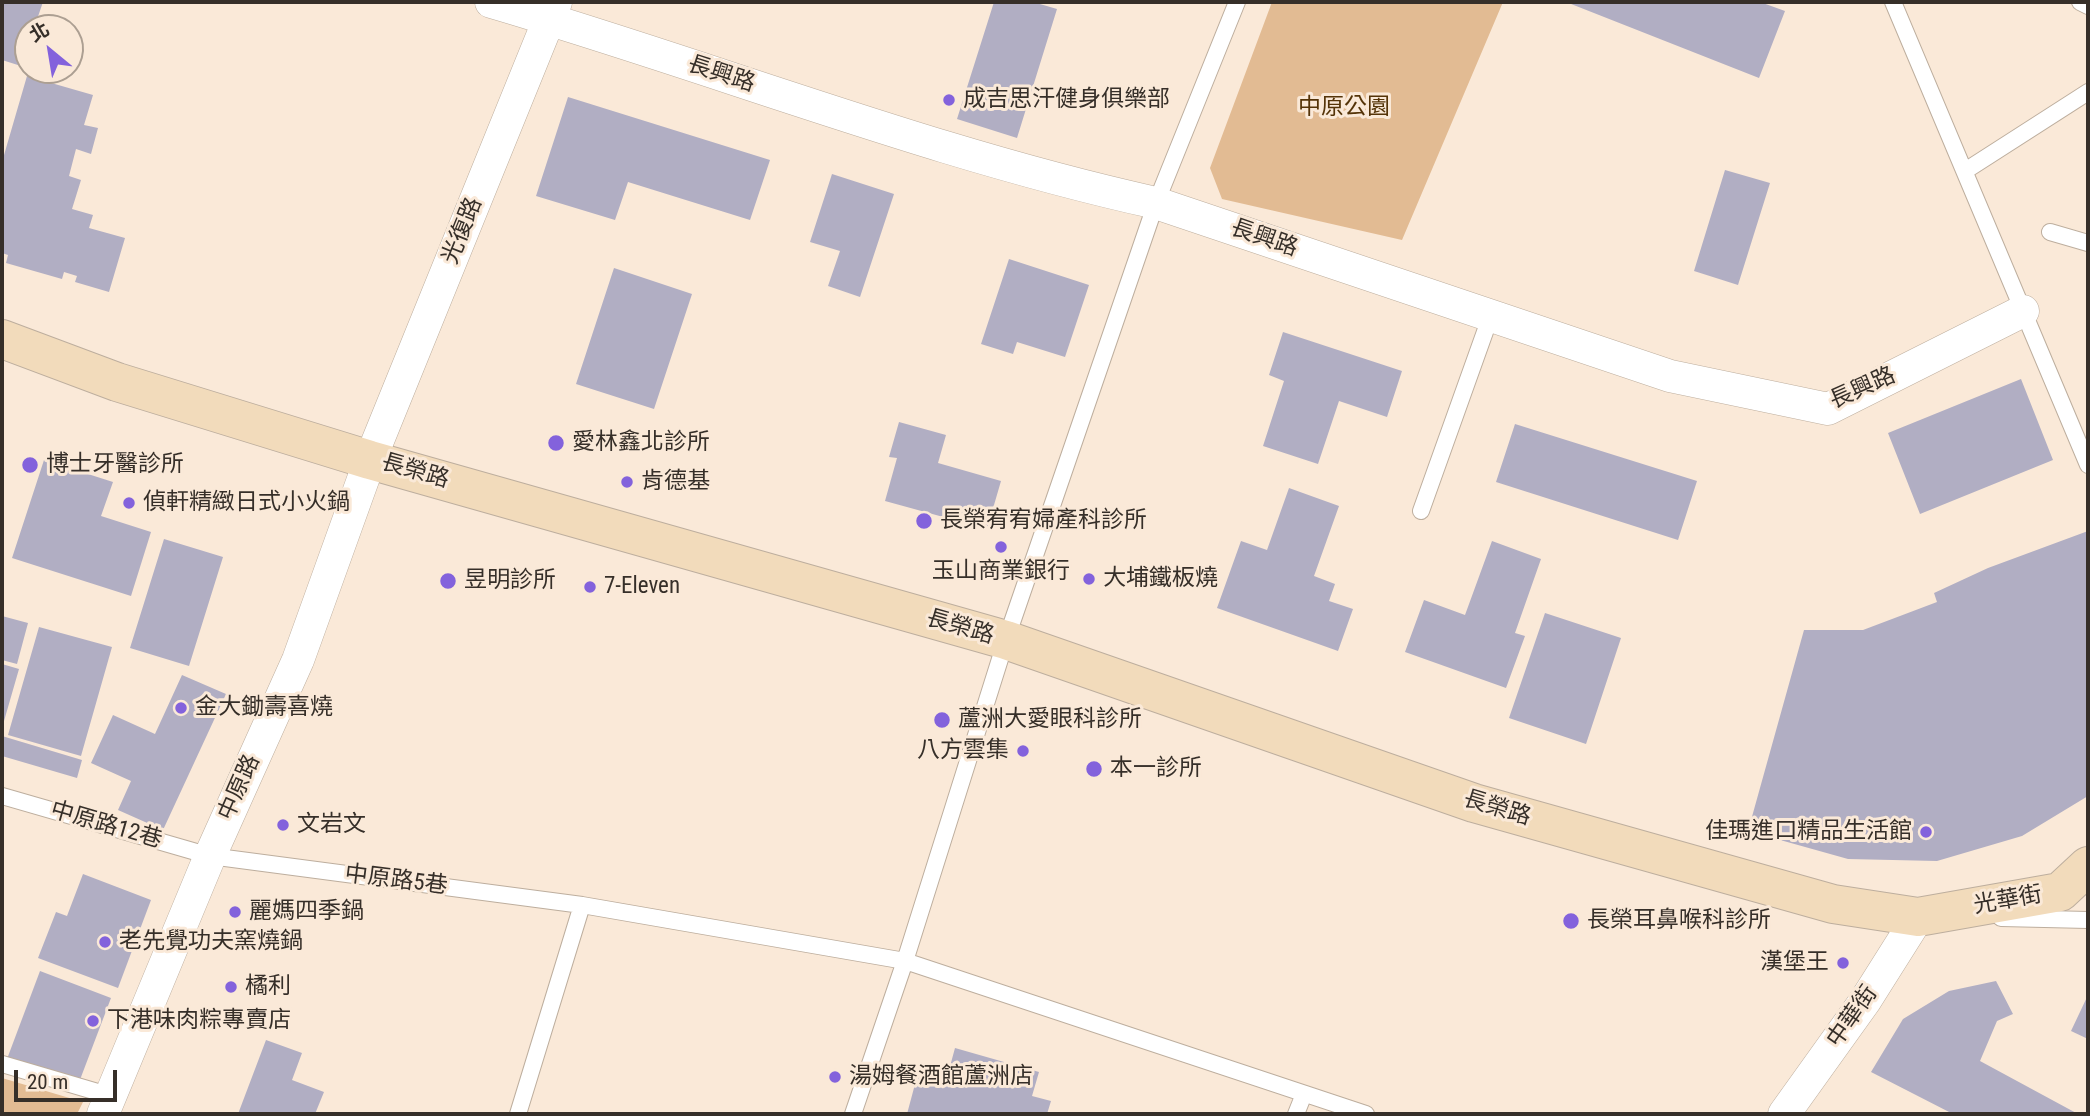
<!DOCTYPE html>
<html>
<head>
<meta charset="utf-8">
<style>
	body { margin:0 }
	#map { position:relative; width:2090px; height:1116px; overflow:hidden; background:#fae9d8; font-family:"Roboto Condensed","Noto Sans TC",sans-serif }
	canvas { display:block }
	.frame { position:absolute; inset:0; border:4px solid #362f29; pointer-events:none }
	.north { position:absolute; left:14px; top:14px; width:70px; height:70px; box-sizing:border-box; background:#fae9d8; border:2px solid #ac9f92; border-radius:50%; rotate:330deg; font-size:19px; font-weight:700; line-height:28px; text-align:center; color:#362f29 }
	.north::after { content:''; display:block; margin:auto; width:24px; height:32px; background:#8362dc; clip-path:polygon(50% 0,100% 100%,50% 72%,0 100%) }
	.scale { position:absolute; left:14px; top:1070px; width:103px; height:32px; box-sizing:border-box; border:4px solid #362f29; border-top:0; padding-left:9px; font-size:21px; line-height:24px; white-space:nowrap; color:#362f29; -webkit-text-stroke:5px #fae9d8; paint-order:stroke }
</style>
</head>
<body>
<div id="map">
<canvas width="2090" height="1116"></canvas>
<div class="frame"></div>
<div class="north">北</div>
<div class="scale">20 m</div>
</div>
<script>
const c = document.querySelector('canvas').getContext('2d');
c.lineJoin = 'round';
function fillPath(path, color) { c.fillStyle = color; c.fill(path, 'evenodd'); }
function trace(path, color, width, dash) { c.strokeStyle = color; c.lineWidth = width; c.lineCap = dash ? 'butt' : 'round'; c.setLineDash(dash || []); c.stroke(path); }
function drawText(font, color, halo, rows, align = 'center') {
  c.font = font + ' "Roboto Condensed","Noto Sans TC",sans-serif'; c.lineWidth = 6; c.setLineDash([]); c.textBaseline = 'middle'; c.strokeStyle = halo; c.fillStyle = color; for (const [text, x, y, turn = 0] of rows) {
    c.save(); c.translate(x, y); c.rotate((+turn || 0) * Math.PI / 180); c.textAlign = isNaN(turn) ? turn : align; if (halo) c.strokeText(text, 0, 0); c.fillText(text, 0, 0); c.restore();
  }
}
const green = new Path2D(`
	M1272,2h231l-101,238 -180,-41 -12,-31z
	M2,1078l81,24 -6,12h-75z`);
const building = new Path2D(`
	M2,2h41l-9,26h-6v18l-7,20 -19,-6z
	M994,2h39l24,7 -40,129 -60,-19z
	M1566,2h194l25,9 -26,67z
	M27,76l66,19 -9,30 14,3 -7,26 -15,-5 -7,27 12,4 -9,29 21,6 -4,13 36,10 -16,54 -34,-10 2,-6 -13,-4 -2,7 -56,-16 2,-8 -6,-2v-91z
	M568,97l202,63 -20,60 -122,-38 -13,38 -79,-24z
	M1725,170l45,13 -32,102 -44,-14z
	M832,174l62,20 -34,103 -32,-11 12,-35 -30,-9z
	M1009,259l80,26 -24,72 -48,-15 -4,12 -32,-10z
	M614,268l78,26 -38,115 -78,-25z
	M1283,332l119,39 -15,46 -48,-16 -21,63 -55,-18 21,-65 -15,-6z
	M2021,379l32,81 -133,54 -32,-81z
	M899,422l47,13 -8,28 63,18 -14,48 -102,-28 12,-43 -8,-1z
	M1515,424l182,57 -19,59 -182,-58z
	M44,460l69,22 -12,34 50,16 -20,64 -119,-38z
	M1289,488l50,18 -25,70 21,8 -6,17 24,8 -15,42 -121,-43 24,-67 26,9z
	M2088,531v265l-66,40 -85,25 -89,-2 -100,-28 56,-201h59l74,-28 -3,-9 54,-25z
	M164,539l59,18 -34,109 -59,-18z
	M1492,541l49,18 -26,74 10,3 -19,52 -101,-36 19,-52 41,15z
	M1545,613l76,25 -35,106 -77,-26z
	M2,616l26,7 -11,41 -15,-4z
	M39,627l73,20 -31,109 -73,-21z
	M2,664l17,5 -17,59z
	M182,675l44,19 -63,136 -45,-20 13,-29 -40,-18 22,-48 42,19z
	M2,736l80,24 -5,18 -75,-22z
	M83,874l68,26 -33,88 -80,-30 18,-46 11,4z
	M40,971l71,27 -33,87 -71,-26z
	M1996,981l17,33 -16,7 -17,40 98,53h-125l-82,-42 32,-53 46,-28z
	M2088,995v44l-17,-8z
	M266,1040l36,13 -10,27 32,12 -9,22h-77z
	M955,1048l84,24 -7,24 19,5 -4,13h-140l11,-41 28,8z`);
const lane = new Path2D(`
	M1893,2l195,463
	M2080,2l8,4
	M1965,171l123,-79
	M2050,232l38,11
	M1421,511l70,-196
	M2,796l208,60 372,49 323,56 461,153
	M2001,918l87,2
	M2,1064l109,32
	M518,1114l64,-209
	M853,1114l52,-153 101,-321 150,-437 81,-201
	M1296,1114l8,-20`);
const street = new Path2D(`
	M491,2c222,65 439,151 665,201l514,173 158,33 195,-98
	M103,1114l107,-258 88,-196 72,-200 186,-458
	M1784,1114l81,-113 53,-84`);
const secondary = new Path2D(`
	M2,339l115,43 253,78 636,180 468,163 359,101 85,13 142,-25 28,-26`);
const markers = [
	[949,100,7,"#8362dc"],
	[556,443,9,"#8362dc"],
	[30,465,9,"#8362dc"],
	[627,482,7,"#8362dc"],
	[129,503,7,"#8362dc"],
	[924,521,9,"#8362dc"],
	[1001,547,7,"#8362dc"],
	[1089,579,7,"#8362dc"],
	[448,581,9,"#8362dc"],
	[590,587,7,"#8362dc"],
	[181,708,7,"#8362dc"],
	[942,720,9,"#8362dc"],
	[1023,751,7,"#8362dc"],
	[1094,769,9,"#8362dc"],
	[283,825,7,"#8362dc"],
	[1926,832,7,"#8362dc"],
	[235,912,7,"#8362dc"],
	[1571,921,9,"#8362dc"],
	[105,942,7,"#8362dc"],
	[1843,963,7,"#8362dc"],
	[231,987,7,"#8362dc"],
	[93,1021,7,"#8362dc"],
	[835,1077,7,"#8362dc"]
];
const streetNames = [
	["長興路",721,75,18],
	["光復路",463,231,-68],
	["長興路",1264,239,19],
	["長興路",1863,389,-24],
	["長榮路",415,472,16],
	["長榮路",960,628,16],
	["中原路",240,788,-66],
	["長榮路",1497,809,17],
	["中原路12巷",106,826,16],
	["中原路5巷",396,881,7],
	["光華街",2008,901,-10],
	["中華街",1853,1017,-55]
];
const poiNames = [
	["成吉思汗健身俱樂部",963,100],
	["愛林鑫北診所",572,443],
	["博士牙醫診所",46,465],
	["肯德基",641,482],
	["偵軒精緻日式小火鍋",143,503],
	["長榮宥宥婦產科診所",940,521],
	["玉山商業銀行",1001,572,"center"],
	["大埔鐵板燒",1103,579],
	["昱明診所",464,581],
	["7-Eleven",604,587],
	["金大鋤壽喜燒",195,708],
	["蘆洲大愛眼科診所",958,720],
	["八方雲集",1009,751,"right"],
	["本一診所",1110,769],
	["文岩文",297,825],
	["佳瑪進口精品生活館",1912,832,"right"],
	["麗媽四季鍋",249,912],
	["長榮耳鼻喉科診所",1587,921],
	["老先覺功夫窯燒鍋",119,942],
	["漢堡王",1829,963,"right"],
	["橘利",245,987],
	["下港味肉粽專賣店",107,1021],
	["湯姆餐酒館蘆洲店",849,1077]
];
const parkNames = [
	["中原公園",1344,108]
];
fillPath(green, '#e2bb93');
fillPath(building, '#b1aec3');
trace(lane, '#bdae9e', 18);
trace(street, '#bdae9e', 33);
trace(secondary, '#bdae9e', 40);
trace(lane, '#fff', 16);
trace(street, '#fff', 32);
trace(secondary, '#f2dbbb', 38);
for (const [x, y, r, color] of markers) { const dot = new Path2D(); dot.arc(x, y, r, 0, 2 * Math.PI); c.fillStyle = color; c.fill(dot); trace(dot, '#fae9d8', 2.5); }
drawText('23px', '#362f29', '#fae9d8', streetNames);
drawText('23px', '#362f29', '#fae9d8', poiNames, 'left');
drawText('23px', '#553408', '#fae9d8', parkNames);
</script>
</body>
</html>
